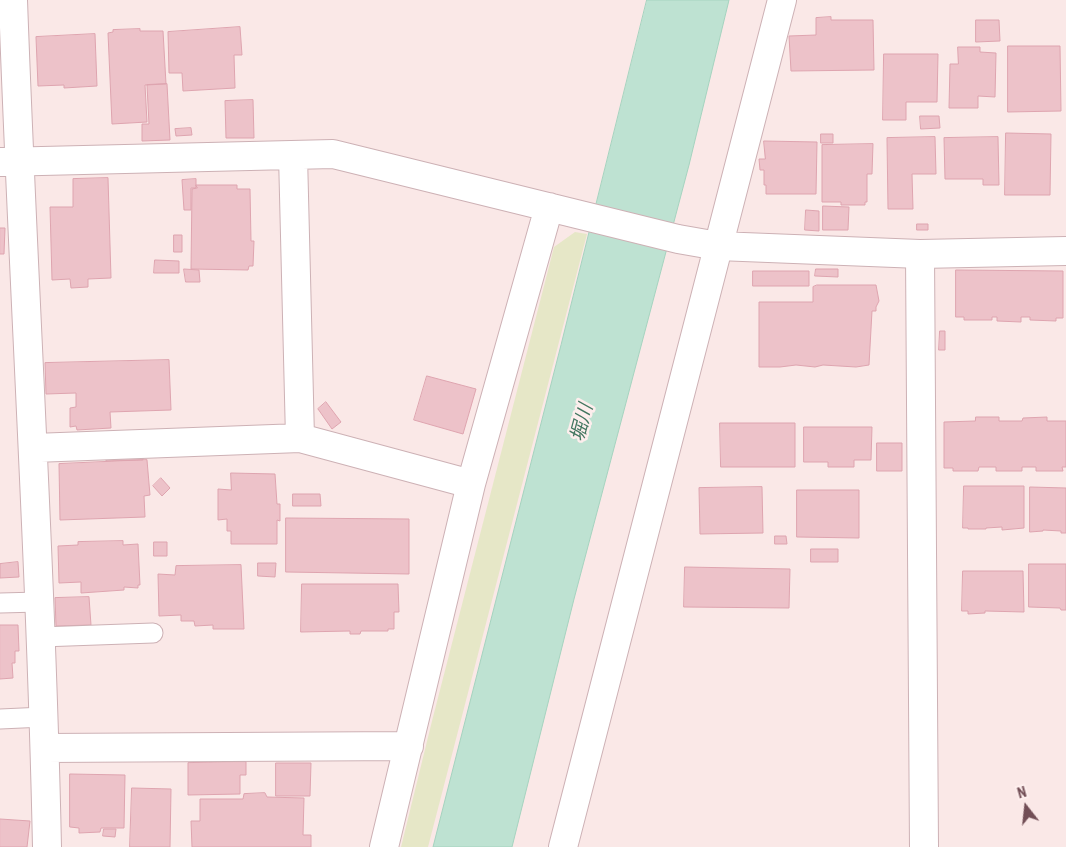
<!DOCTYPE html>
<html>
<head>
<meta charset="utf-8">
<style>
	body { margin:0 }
	#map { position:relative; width:1066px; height:847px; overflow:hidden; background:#fae8e7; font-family:"Roboto Condensed",sans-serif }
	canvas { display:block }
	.north { position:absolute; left:1001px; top:782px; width:50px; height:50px; -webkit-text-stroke:4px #fdeeed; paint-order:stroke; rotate:344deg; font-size:14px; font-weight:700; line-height:20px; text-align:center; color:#724e56 }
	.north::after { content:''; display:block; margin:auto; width:18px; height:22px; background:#724e56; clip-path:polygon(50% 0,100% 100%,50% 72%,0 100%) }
</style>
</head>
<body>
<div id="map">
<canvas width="1066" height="847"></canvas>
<div class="north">N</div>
</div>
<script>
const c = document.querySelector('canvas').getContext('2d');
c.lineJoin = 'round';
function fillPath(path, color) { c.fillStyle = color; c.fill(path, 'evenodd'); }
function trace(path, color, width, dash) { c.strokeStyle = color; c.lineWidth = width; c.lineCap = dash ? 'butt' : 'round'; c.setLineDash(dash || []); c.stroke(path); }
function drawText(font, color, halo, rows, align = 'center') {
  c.font = font + ' "Roboto Condensed","Noto Sans JP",sans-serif'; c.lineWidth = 5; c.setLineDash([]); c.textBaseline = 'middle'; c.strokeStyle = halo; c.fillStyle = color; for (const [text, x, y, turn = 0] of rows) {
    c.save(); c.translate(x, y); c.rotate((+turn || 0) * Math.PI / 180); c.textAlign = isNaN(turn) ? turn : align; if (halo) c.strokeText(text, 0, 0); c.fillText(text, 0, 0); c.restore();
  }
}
const green = new Path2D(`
	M575,232l12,2 -159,613h-27l31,-126 122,-474z`);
const water = new Path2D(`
	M647,0h82l-40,165 -115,434 -62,248h-79l128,-502z`);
const building = new Path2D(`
	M831,17v3h42l1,50 -83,1 -2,-35 27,-1v-17z
	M976,20h23l1,21 -24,1z
	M240,27l2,28h-8l1,33 -52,3 -1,-18h-13l-1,-41z
	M140,29v2h23l3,53 -21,1 2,37 -35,2 -4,-91 5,-1v-2z
	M95,34l2,52 -33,2v-3l-26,1 -2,-49z
	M1008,46h52l1,65 -53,1z
	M958,47h22v5l16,1 -1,44 -17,-1v12h-29l1,-44h8z
	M884,54h54l-1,48h-31v18h-23z
	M167,84l3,56 -28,1v-17h7l-2,-39z
	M253,100l1,38h-28l-1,-37z
	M920,116h19l1,12 -19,1z
	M191,128l1,7 -16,1 -1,-7z
	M1006,133l45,1 -1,61h-45z
	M821,134h12v9h-12z
	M935,137l1,37h-24l1,35h-25l-1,-71z
	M998,137l1,48h-16v-6h-38l-1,-41z
	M764,141l53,1 -1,52h-50v-9h-2v-15h-4l-1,-11h6z
	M873,144l-1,30h-5v28h-2v3h-24v-3h-19v-57z
	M108,178l3,100 -23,1v8l-17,1 -1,-9 -18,1 -2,-73h23v-28z
	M196,179v9h-5v22h-7l-2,-30z
	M196,185h41v4h13l1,52h3l-1,25h-4l-1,4 -57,-1 1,-80 5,-1z
	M823,206l26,1 -1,23h-25z
	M806,210l13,1v20l-14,-1z
	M917,224h11v6h-11z
	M0,228h5l-1,26h-4z
	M174,235h8v17h-8z
	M155,260l24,1v12h-25z
	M184,269l15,1 1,12h-14z
	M816,269h22v8l-23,-1z
	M956,270l107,1v47h-7v3l-26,-1v-3h-9v5l-24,-1v-4h-5v3h-28v-3h-8z
	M753,271h56v15h-56z
	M817,285h59l3,16 -3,6v4h-4l-3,54 -13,2 -33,-2 -8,2 -19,-2 -16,2h-21v-65h54v-15z
	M940,331h5v19h-6z
	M169,360l2,50 -61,2 1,16 -34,2 -1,-4 -6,1v-19l6,-1v-14l-30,1 -1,-31z
	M427,376l49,13 -13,45 -49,-14z
	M326,402l15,20 -9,7 -14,-20z
	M976,417h23v4h23l1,-3 24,-1v4h19v46h-4l1,4h-27v-4h-14v4h-26v-4h-17l-1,4h-25v-3h-9v-46l31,-1z
	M720,423h75v44h-74z
	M804,427h68l-1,33h-17v7h-26v-5h-24z
	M877,443h25v28h-25z
	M143,457v3l-37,1v-2z
	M147,460l3,35 -6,1 1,21 -85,3 -1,-56z
	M231,473l44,1 2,30h3v17l-3,-1v24h-46v-13h-4v-12l-9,1v-31l13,1z
	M161,478l9,10 -8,8 -9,-10z
	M964,486h60v42l-22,2v-3l-16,1v1h-18v-1h-5z
	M762,487l1,46 -63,1 -1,-46z
	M1030,487l36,1v45h-5v-2l-18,-1v1l-13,1z
	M797,490h62v48l-62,-1z
	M293,494h27l1,12h-28z
	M286,518l123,1v55l-123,-2z
	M775,536h11l1,8h-12z
	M123,541v4l15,-1 2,41h-2v3l-14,-1v3l-43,3v-11l-22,1 -1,-37 20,-1v-3z
	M154,542h13v14h-13z
	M811,549h27v13h-27z
	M18,562l1,15 -19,1v-14z
	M258,563h18l-1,14 -17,-1z
	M1029,564h37v46h-5l-1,-2 -31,-1z
	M241,565l3,64h-31v-4l-18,1 -1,-5h-13v-6l-22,1 -1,-42 17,1 1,-9z
	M685,567l105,2 -1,39 -105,-1z
	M963,571h60l1,41 -39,-1v2l-17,1v-3h-6z
	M302,584h96l1,28h-5v17h-6v2h-27l-1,3h-10v-3l-49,1z
	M89,597l2,28 -35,1 -1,-28z
	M0,625h18l1,26h-4v12h-3l1,15 -13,1z
	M246,762v13h-6v19l-52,1v-32z
	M276,763h35l-1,33h-34z
	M70,774l55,1 -1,53h-23l-1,4 -21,1v-5l-9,-1z
	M132,788l39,1 -1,58h-40z
	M265,793l2,4 37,1 -1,37h8v12h-119l-1,-26h9v-22h43l1,-5z
	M0,819l30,2 -3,26h-27z
	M104,829h12l-1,8 -12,-1z`);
const service = new Path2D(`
	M0,603l39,-1
	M41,637l112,-4
	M0,719l44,-2`);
const minor = new Path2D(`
	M13,0c10,282 28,564 34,847
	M293,155l7,283
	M0,162l333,-8 345,85 40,7 202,8 146,-3
	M920,254l4,593
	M34,448l266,-10 171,46
	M45,748l364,-2
	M384,847l87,-363 78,-277
	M563,847l219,-847`);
const waterNames = [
	["堀川",583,423,-75]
];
fillPath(green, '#e6e7c7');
fillPath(water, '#bee2d2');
trace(water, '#a5d3bf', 1);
fillPath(building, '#edc2c9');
trace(building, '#dea4af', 1);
trace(service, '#cdb1b5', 21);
trace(minor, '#cdb1b5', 30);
trace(service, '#fff', 19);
trace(minor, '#fff', 28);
drawText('italic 19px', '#437660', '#fdeeed', waterNames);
</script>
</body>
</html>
